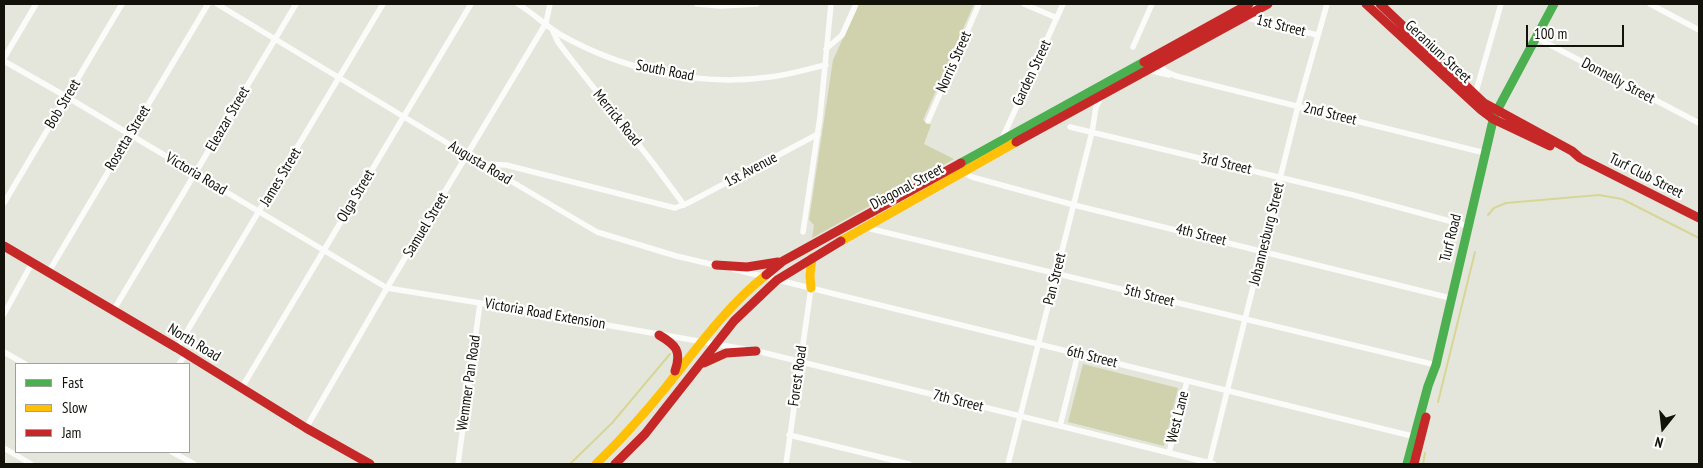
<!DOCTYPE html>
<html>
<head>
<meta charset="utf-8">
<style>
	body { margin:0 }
	#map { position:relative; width:1703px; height:468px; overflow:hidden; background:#e5e6db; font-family:"PT Sans Narrow",sans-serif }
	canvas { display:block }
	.frame { position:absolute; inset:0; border:5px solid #12120b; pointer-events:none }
	.legend { position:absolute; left:15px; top:363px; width:175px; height:90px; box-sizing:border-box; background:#fff; border:1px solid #a0a09d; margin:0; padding:6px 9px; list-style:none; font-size:15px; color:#12120b }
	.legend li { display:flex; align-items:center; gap:10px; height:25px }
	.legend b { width:25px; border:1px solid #a0a09d }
	.north { position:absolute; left:1638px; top:403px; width:50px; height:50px; -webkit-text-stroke:4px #fff; paint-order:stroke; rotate:196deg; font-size:14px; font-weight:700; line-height:20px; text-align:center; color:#12120b }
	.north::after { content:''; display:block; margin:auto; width:18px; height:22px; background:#12120b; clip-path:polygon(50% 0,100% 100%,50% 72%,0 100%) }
	.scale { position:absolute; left:1526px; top:25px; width:98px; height:22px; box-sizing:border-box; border:2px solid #12120b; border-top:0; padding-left:6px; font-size:15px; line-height:18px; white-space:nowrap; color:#12120b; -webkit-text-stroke:4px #fff; paint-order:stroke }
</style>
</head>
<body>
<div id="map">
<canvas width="1703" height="468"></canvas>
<div class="frame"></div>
<ul class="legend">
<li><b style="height:6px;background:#4caf50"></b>Fast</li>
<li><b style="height:6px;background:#ffc107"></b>Slow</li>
<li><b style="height:6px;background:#c62828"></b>Jam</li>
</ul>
<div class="north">N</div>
<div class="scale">100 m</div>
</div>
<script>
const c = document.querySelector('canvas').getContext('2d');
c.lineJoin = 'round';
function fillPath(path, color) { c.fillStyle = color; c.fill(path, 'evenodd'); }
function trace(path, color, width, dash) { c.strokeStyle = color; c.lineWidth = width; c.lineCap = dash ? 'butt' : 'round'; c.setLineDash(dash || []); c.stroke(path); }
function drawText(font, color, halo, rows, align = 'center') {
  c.font = font + ' "PT Sans Narrow",sans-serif'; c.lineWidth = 4.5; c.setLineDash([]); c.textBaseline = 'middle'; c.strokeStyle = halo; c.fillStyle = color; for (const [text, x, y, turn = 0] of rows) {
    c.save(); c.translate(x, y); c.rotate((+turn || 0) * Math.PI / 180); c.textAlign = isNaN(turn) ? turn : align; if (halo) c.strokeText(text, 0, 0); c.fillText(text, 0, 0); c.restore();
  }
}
const green = new Path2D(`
	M859,4h115l-51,116 8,5 -7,19 30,15 -142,79 2,-13 -5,-5 24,-160z
	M1083,364l95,24 -14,58 -96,-24z`);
const stream = new Path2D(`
	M1488,215l6,-7 12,-5 93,-8 23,4 77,39
	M1438,402l37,-150
	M570,464l42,-41 58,-69
	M1423,464l2,-11`);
const street = new Path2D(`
	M217,4l265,160 115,68 79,24 43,10
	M518,4c15,9 28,22 43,31 62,35 138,52 209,42 19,-2 37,-8 56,-12
	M697,4l24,2 36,-2
	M1024,4l33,14
	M1650,4l49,26
	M1244,17l73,18
	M552,29l6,13 9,12 86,109 31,42
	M1537,38l162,85
	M1133,47l19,-43
	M826,49l16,-14 14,-31
	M4,58l32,-54
	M4,61l63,36 320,191 93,15 264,46
	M1157,62l8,9 11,5 309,77
	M1148,70l21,5
	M1475,95l26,-91
	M928,121l51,-117
	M1070,127l283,68 115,31
	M1002,139l61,-135
	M482,164l24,1 169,43 13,-5 130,-69
	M961,171l11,6 102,28 376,93
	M4,203l118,-199
	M863,227l573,138
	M803,232l17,-115 11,-113
	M733,269l683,168
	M48,273l160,-269
	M113,311l183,-307
	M4,314l28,-51
	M177,348l206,-344
	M753,350l461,114
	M4,352l21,12
	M179,364l7,-10
	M241,389l230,-385
	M1060,426l18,-72
	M306,428l81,-140 159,-265 4,-19
	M789,435l120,29
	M4,448l27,16
	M172,452l22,12
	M1169,453l18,-72
	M458,464l22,-161
	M786,464l25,-176
	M1008,464l84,-332 4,-25 6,-11
	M1209,464l89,-358 29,-102`);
const fast = new Path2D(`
	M961,163l183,-101
	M1407,464l21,-78 8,-21 58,-249 60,-112`);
const slow = new Path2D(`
	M841,241l175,-99
	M811,288l-1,-13 2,-17
	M596,464c25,-24 48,-50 70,-77 31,-39 61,-81 100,-112`);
const jam = new Path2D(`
	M1366,4l115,106 12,9 57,27
	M1380,4l104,99 88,48 8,7 119,60
	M1144,62l105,-58
	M1016,142l252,-138
	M4,246l173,102 129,80 64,36
	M716,265l31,2 31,-5
	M766,275l17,-14 178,-98
	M659,335c17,10 23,16 16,36
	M704,363l22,-10 30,-2
	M615,464l30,-30 89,-113 43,-41 64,-39
	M1414,464l12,-47`);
const streetNames = [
	["1st Street",1281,26,14],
	["Geranium Street",1438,52,43],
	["Norris Street",954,62,-66],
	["South Road",665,71,11],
	["Garden Street",1032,73,-65],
	["Donnelly Street",1618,81,28],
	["Bob Street",63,104,-59],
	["2nd Street",1330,114,14],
	["Merrick Road",617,118,51],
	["Eleazar Street",228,119,-60],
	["Rosetta Street",128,138,-59],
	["Augusta Road",480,163,31],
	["3rd Street",1226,164,13],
	["1st Avenue",751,170,-28],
	["Victoria Road",196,174,31],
	["Turf Club Street",1646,176,27],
	["James Street",281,177,-59],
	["Diagonal Street",907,187,-28],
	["Olga Street",356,196,-59],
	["Samuel Street",426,225,-59],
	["Johannesburg Street",1267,234,-76],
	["4th Street",1201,235,14],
	["Turf Road",1451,238,-76],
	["Pan Street",1055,279,-76],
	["5th Street",1149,296,14],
	["Victoria Road Extension",545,314,10],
	["North Road",194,343,31],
	["6th Street",1092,357,14],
	["Forest Road",798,376,-82],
	["Wemmer Pan Road",469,383,-82],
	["7th Street",958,401,14],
	["West Lane",1178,417,-76]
];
fillPath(green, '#d0d1ad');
trace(stream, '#d6d696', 2);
trace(street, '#fbfbfa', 5.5);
trace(fast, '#4caf50', 9);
trace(slow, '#ffc107', 9);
trace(jam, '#c62828', 9);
drawText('15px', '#12120b', '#fff', streetNames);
</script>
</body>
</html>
